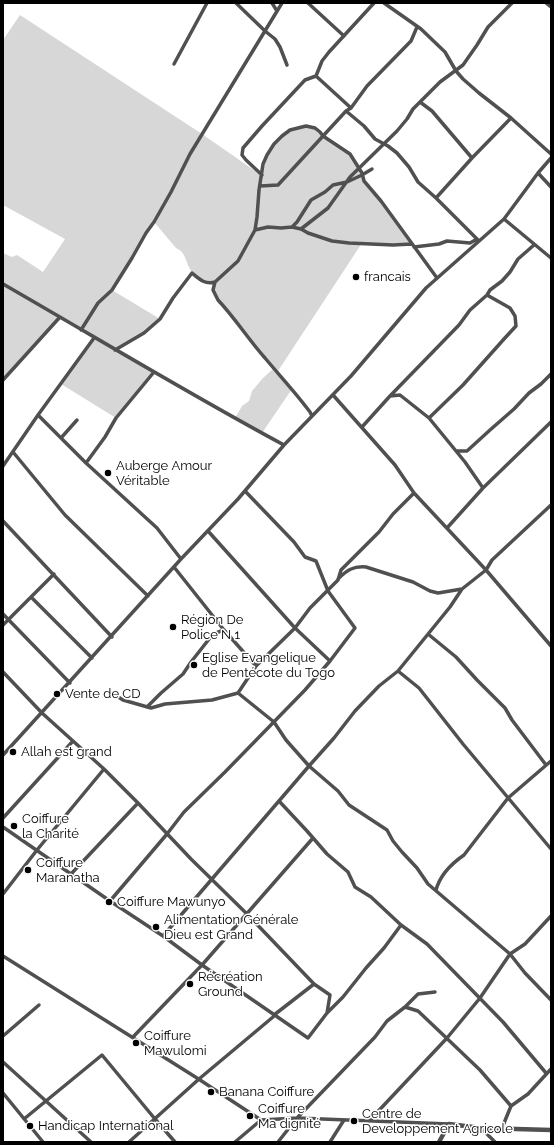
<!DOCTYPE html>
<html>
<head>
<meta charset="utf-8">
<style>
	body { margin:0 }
	#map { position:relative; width:554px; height:1145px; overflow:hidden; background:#fff; font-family:Raleway,sans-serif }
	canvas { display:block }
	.frame { position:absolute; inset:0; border:4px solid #000; pointer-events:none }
</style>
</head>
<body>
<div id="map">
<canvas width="554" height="1145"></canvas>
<div class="frame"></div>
</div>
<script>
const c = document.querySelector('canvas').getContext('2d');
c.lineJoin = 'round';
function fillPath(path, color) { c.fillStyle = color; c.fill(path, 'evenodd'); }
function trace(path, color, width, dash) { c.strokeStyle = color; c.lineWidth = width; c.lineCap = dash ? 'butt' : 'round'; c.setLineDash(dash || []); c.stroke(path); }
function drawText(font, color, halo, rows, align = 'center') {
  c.font = font + ' Raleway,sans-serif'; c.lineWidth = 3; c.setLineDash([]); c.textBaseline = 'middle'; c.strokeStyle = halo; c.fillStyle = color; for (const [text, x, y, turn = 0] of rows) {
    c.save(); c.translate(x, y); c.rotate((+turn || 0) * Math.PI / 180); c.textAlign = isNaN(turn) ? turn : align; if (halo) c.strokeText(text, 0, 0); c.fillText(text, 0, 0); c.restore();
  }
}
const green = new Path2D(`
	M20,15l182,119 59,41 4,-17 9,-14 16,-14 12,-3 13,1 35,26 9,15 5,12 48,63 -50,-1 -84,128 14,18 -30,44 -27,-15 7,-12 7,-5 3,-10 11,-13 11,-10 -48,-60 -13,-18 2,-8 -10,1 -13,-10 -4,-8 -4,-10 -3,-4 -5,-3 -22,-26 -42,68 48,29 -16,14 -29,17 39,22 -38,46 -55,-34 33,-46 -34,-20 -57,60v-125l9,4 5,-2 26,17 22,-33 -62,-34v-165z`);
const minor = new Path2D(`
	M236,3l29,28 10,8 5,8 7,18
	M272,3l5,8
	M308,3l36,33
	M384,3l37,26 24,23 11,19 7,8 16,14 32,25 40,36
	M546,3l5,4
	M417,27l-6,14 -44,45 -16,22 -5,3 18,15 11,13 13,7 9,7 12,14 9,15 18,16 43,43
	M174,64l33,-61
	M316,76l35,32
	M420,102l12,9 40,47
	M538,173l13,14
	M262,175l-16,-15 -4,-5 1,-7 19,-22 43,-46 11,-4 6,-15 7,-9 45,-49
	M260,186l18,-1 68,-74
	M436,198l36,-40 39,-40
	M504,219l47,39
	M292,227l5,-5 14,-22 14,-8 8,-7 14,-3 15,-7 10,-6
	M301,229l27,-21 22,-31 47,-46 10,-12 6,-10 27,-27 23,-17 14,-20 11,-18 24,-24
	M255,230l13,-3 13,1 11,-1 9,2 7,4 24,8 17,2 44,2 19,-1
	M414,247l25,-3 8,-3 23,2 7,-4
	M215,282l-2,8 5,10c17,18 30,39 47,58 15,18 31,35 45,54l2,4
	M3,284c94,54 186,110 281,161
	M81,330l17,-27 14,-13 20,-32 14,-25 8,-11 17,-30 19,-38 92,-151
	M115,350l29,-17 16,-14 13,-21 19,-25c7,6 13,12 23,9l23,-21 17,-31 2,-13 2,-27 4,-26 4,-9 7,-11 8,-8 8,-6 16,-4 9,2 5,4 3,4 27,18 12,19 2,8 17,20 56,77
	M3,380l57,-63
	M333,395l62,70 19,28 72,77 65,76
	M390,396l10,-1 29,23 36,44 18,26
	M38,415l48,48 71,65 24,31
	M429,418l34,-33 41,-46 12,-13 -1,-10 -5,-8 -23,-13
	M362,427l28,-31 69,-71 11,-15 17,-15 3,-5 12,-9 8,-9 8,-13 16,-14
	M61,438l16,-18
	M456,451h11l23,-21 24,-21 15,-16 12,-9 10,-10
	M13,452l52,63 83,81
	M86,463l19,-26 11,-19 38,-46
	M3,466l35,-51 56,-77
	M3,521l109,116
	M447,528l36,-40 68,-66
	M208,531l87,97 35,33
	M174,567l50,63 32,36
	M338,579c9,-9 15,-13 28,-12l47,15 17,9 8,2 24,-4 24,-19 6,-10 59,-55
	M31,597l61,61
	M3,614l67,69
	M3,625l51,-51
	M428,634l28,23 21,23 28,28 7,12 34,45
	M398,671l21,17 44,56 88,105
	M3,672l39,41 62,56 34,34 53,56 56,55 67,70 16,11 -3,18
	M112,693l11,7 28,8 14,-4 47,-4 26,-7 18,-27 39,-38 15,-20 28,-28 3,-10 38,-38 14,-18 21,-21
	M238,693l36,29 12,18 23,26 29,25 11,14 38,25 6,11 9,11 15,16 11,16 82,70 15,19 26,27
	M147,707l14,-14 22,-19 8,-12 22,-28 11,-4
	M3,755l178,-196 57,-60 46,-54 67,-69 75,-88 78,-69 34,-46 13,-15
	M279,801l28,30 20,23 21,18 7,15 16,10 30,28 26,19 76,78 43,51
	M3,818l70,-77
	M3,827l107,74 57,-67 17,-22 41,-40 80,-82 25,-29 25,-33 -27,-37 -12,-30 -11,-4 -11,-15 -49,-51
	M71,874l67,-71
	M436,890c4,-15 15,-26 28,-35l44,-57 43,-37
	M3,894l34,-44 67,-81
	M110,901l53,35 39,29 106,73 19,-25 16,-16 23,-29 18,-20 17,-23
	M163,936l146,-170 25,-28 21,-27 24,-25 19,-15 52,-64 12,-18
	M3,956l194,122 64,42 36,-2 152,6
	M405,1007l13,4 19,18 43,41 31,36
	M3,1036l36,-31
	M133,1037l69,-72 111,-127
	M3,1062l88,80
	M3,1093l40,49
	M24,1119l78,-64 53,64 20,23
	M369,1121l78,-83 33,-40 30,-44 15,-10 26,-28
	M481,1128l14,14
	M502,1128l9,-22 17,-12 23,-25
	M129,1142l70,-63 74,-62 1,-2 40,-31
	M235,1142l26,-22
	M278,1142l19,-24 78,-81 12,-16 18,-14 13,-13 17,-2
	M330,1142l14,-22`);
const tertiary = new Path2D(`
	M439,1142l10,-18 32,4 70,2`);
const markers = [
	[356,277,4,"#000"],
	[108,473,4,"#000"],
	[173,627,4,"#000"],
	[194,665,4,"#000"],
	[57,694,4,"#000"],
	[13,752,4,"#000"],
	[14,826,4,"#000"],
	[28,870,4,"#000"],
	[109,902,4,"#000"],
	[156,927,4,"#000"],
	[190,984,4,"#000"],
	[136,1043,4,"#000"],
	[211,1092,4,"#000"],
	[250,1116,4,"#000"],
	[354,1121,4,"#000"],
	[30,1126,4,"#000"]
];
const poiNames = [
	["francais",364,277],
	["Auberge Amour",116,466],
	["Véritable",116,481],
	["Région De",181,620],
	["Police N 1",181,635],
	["Eglise Evangelique",202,658],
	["de Pentécote du Togo",202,673],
	["Vente de CD",65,694],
	["Allah est grand",21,752],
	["Coiffure",22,819],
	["la Charité",22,834],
	["Coiffure",36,863],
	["Maranatha",36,878],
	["Coiffure Mawunyo",117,902],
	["Alimentation Générale",164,920],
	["Dieu est Grand",164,935],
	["Récréation",198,977],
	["Ground",198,992],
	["Coiffure",144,1036],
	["Mawulomi",144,1051],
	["Banana Coiffure",219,1092],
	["Coiffure",258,1109],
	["Ma dignité",258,1124],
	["Centre de",362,1114],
	["Developpement Agricole",362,1129],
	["Handicap International",38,1126]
];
fillPath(green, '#d7d7d7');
trace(minor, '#505050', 3.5);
trace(tertiary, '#505050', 4.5);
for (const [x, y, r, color] of markers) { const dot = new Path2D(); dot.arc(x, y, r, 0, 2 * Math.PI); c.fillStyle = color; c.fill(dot); trace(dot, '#fff', 1.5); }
drawText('13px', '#000', '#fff', poiNames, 'left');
</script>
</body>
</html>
